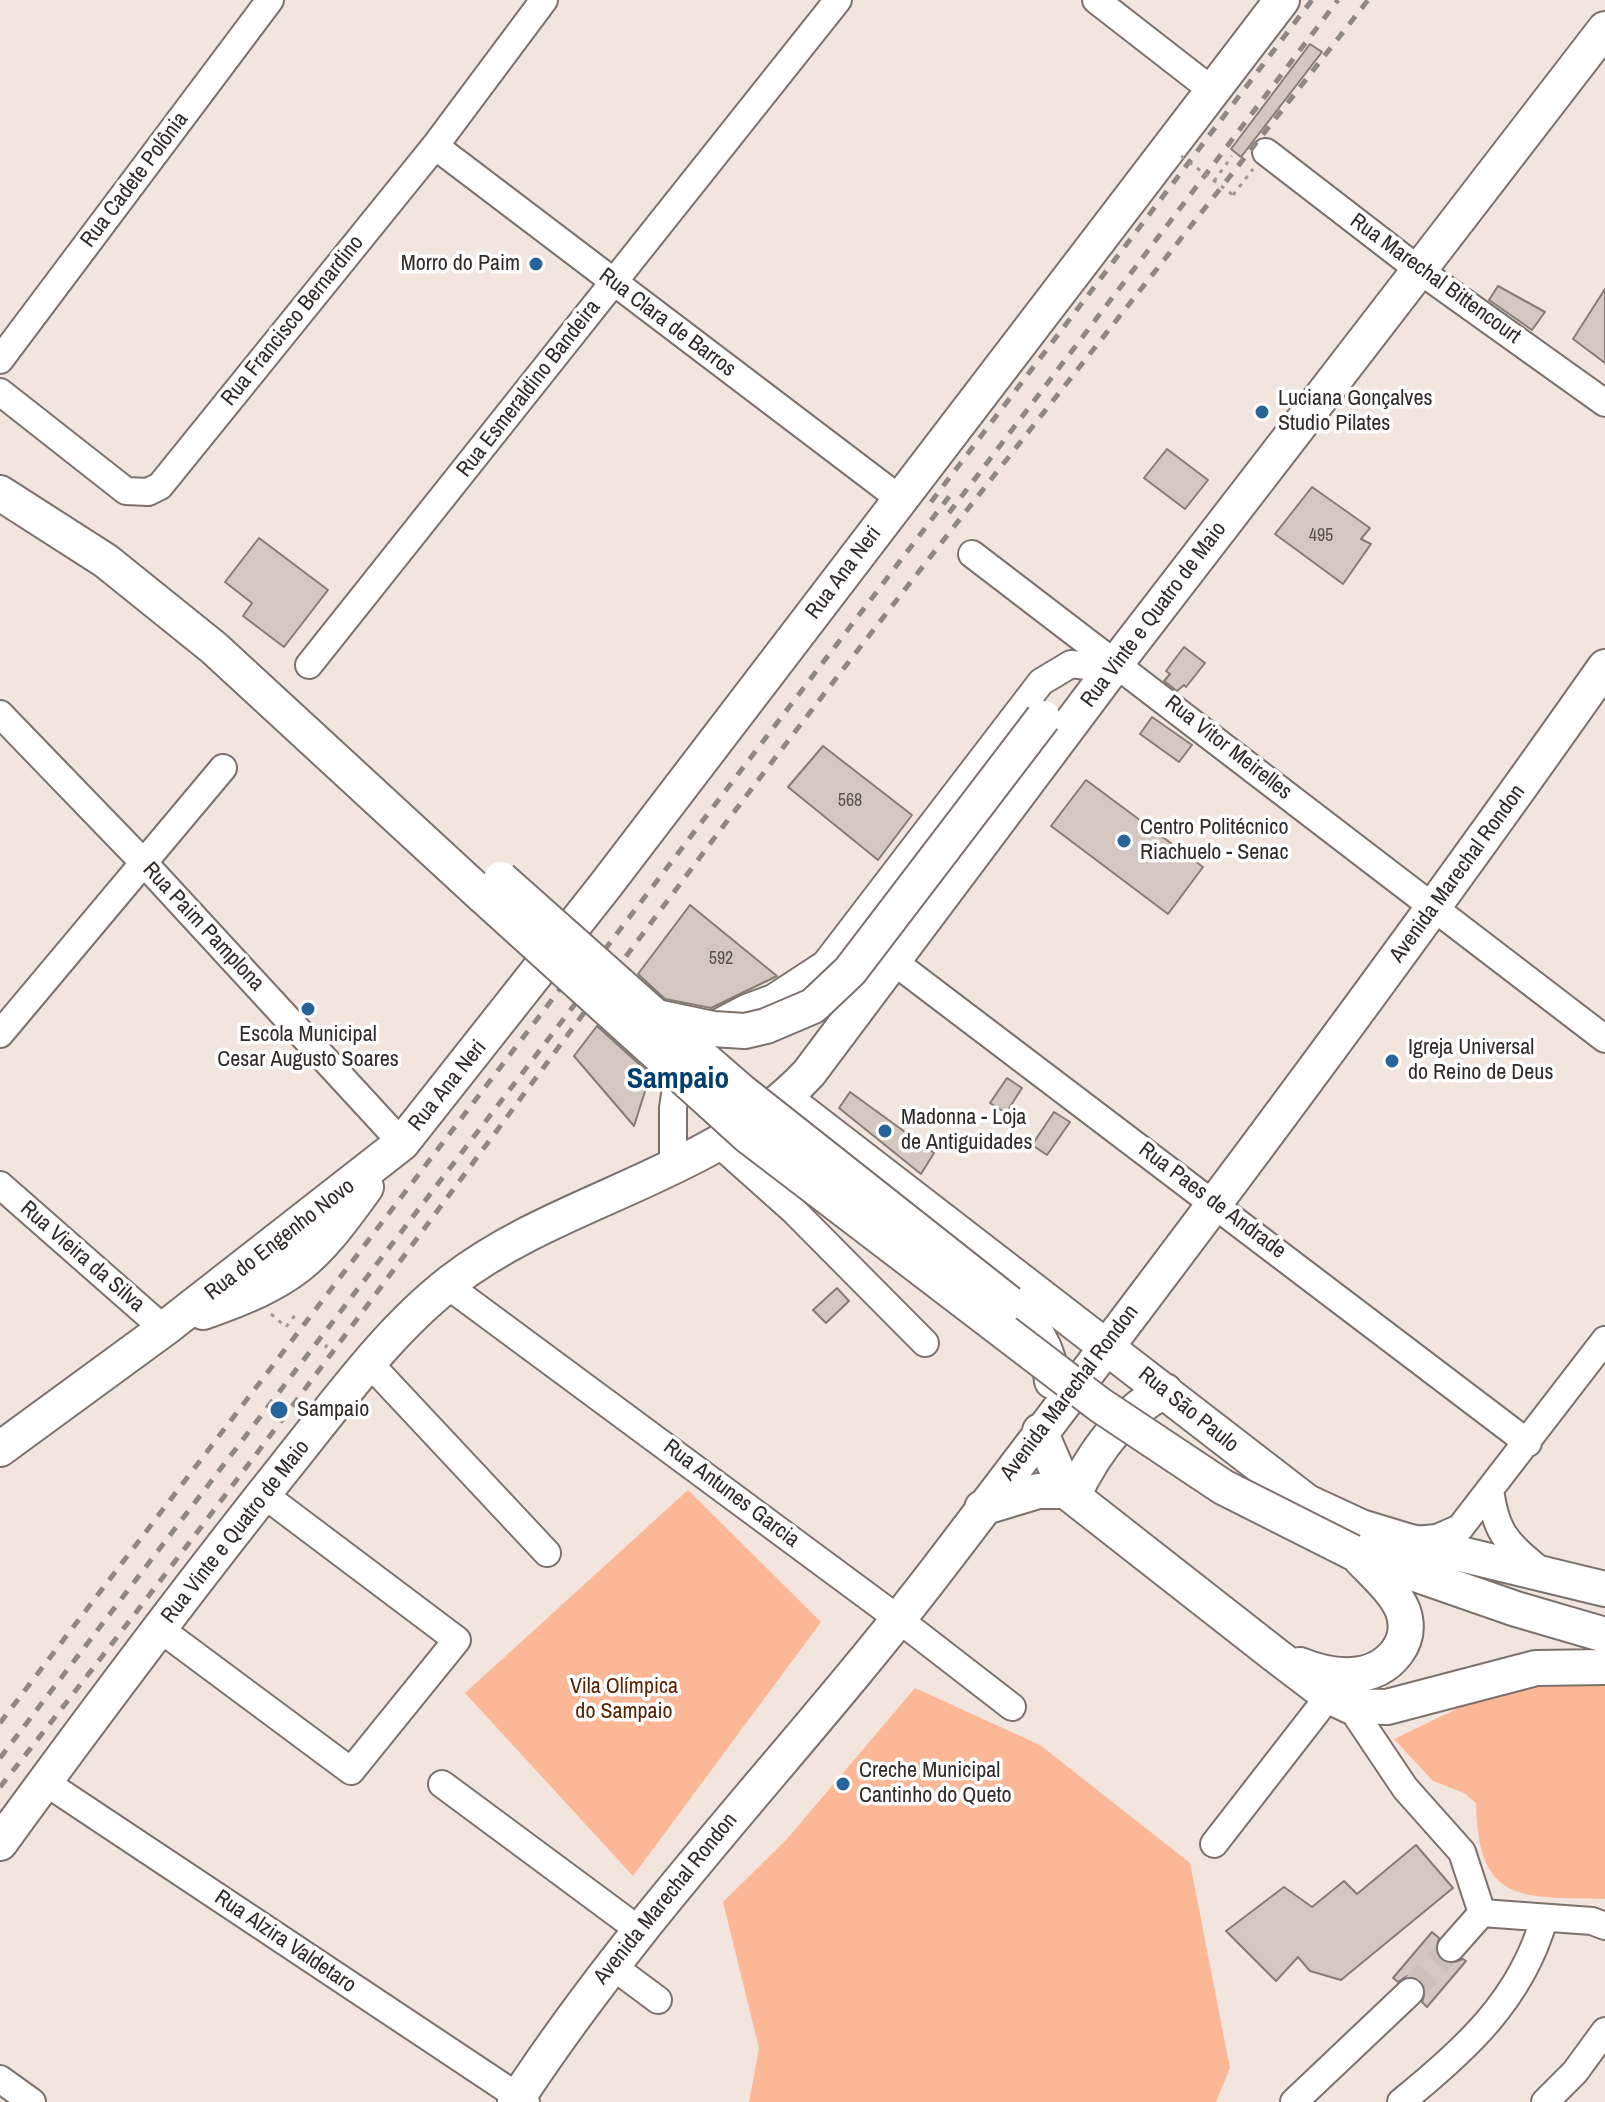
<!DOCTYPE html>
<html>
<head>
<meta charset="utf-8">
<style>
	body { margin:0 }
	canvas { display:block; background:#f2e5de }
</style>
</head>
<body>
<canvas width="1605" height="2102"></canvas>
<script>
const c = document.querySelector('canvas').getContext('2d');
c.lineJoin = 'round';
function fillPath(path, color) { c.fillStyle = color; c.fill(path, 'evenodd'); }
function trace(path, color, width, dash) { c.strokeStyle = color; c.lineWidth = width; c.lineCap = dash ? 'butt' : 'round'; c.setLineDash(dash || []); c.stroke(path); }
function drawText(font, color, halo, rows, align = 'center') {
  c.font = font + ' "Archivo Narrow",sans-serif'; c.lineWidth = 7; c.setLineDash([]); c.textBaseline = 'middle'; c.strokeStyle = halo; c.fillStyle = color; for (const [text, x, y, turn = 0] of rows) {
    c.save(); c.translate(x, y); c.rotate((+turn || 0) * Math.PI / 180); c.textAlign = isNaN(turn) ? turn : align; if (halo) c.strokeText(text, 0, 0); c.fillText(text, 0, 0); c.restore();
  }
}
const green = new Path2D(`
	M688,1490l133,132 -188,254 -168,-183z
	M1517,1680h88v219c-85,-2 -127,5 -129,-96l-12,-10 -31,-12 -39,-42z
	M915,1688l125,57 150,118 40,205 -14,34h-467l10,-54 -36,-146 64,-63z`);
const building = new Path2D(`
	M1310,44l12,8 -81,105 -10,-8z
	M1498,286l47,26 -13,18 -43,-30z
	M1605,289v74l-32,-24z
	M1167,449l41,31 -23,29 -41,-31z
	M1312,487l58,41 -9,11 10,5 -28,40 -68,-50z
	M259,538l69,52 -44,57 -41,-31 9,-13 -27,-21z
	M1184,647l21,16 -19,24 -2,-2 -7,6 -13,-10 6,-7 -4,-3z
	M1152,717l40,28 -13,17 -39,-28z
	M823,746l89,69 -34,45 -90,-73z
	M1086,780l117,87 -35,47 -117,-88z
	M690,905l87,71 -66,32 -46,-9 -27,-25z
	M597,1026l63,57 -1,7 -12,-5 -13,41 -60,-70z
	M1007,1078l15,10 -16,25 -16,-10z
	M850,1092l84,61 -13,21 -82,-66z
	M1054,1112l16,10 -23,33 -15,-10z
	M837,1288l12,13 -23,22 -13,-13z
	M1416,1845l37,43 -112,92 -31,-9 -12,-14 -22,24 -50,-50 58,-44 28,20 32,-26 13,13z
	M1432,1932l7,6 -3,14 5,8 8,4 14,-5 3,2 -39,46 -5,-5 4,-13 -5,-9 -14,-4 -9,6 -5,-4z`);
const minorTunnel = new Path2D(`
	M1410,1992l41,-44`);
const path = new Path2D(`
	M1214,181l18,-25
	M1233,195l20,-26
	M271,1314l15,13 10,-13
	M325,1348l5,-7`);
const minor = new Path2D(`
	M1096,0l117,91
	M435,146l465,353
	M1266,152l153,118 186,133
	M0,360l270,-360
	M0,392l126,99 22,1 12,-6 275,-340 109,-146
	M972,554l633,485
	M309,665l529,-665
	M0,714l144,149 258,280
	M893,961l635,482
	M704,1030l42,-22 27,-10 52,-34 216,-282 30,-18 24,3
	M0,1034l223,-266
	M719,1144l74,66 132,133
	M673,1167v-59l7,-49
	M0,1185l164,144
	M447,1285l450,333 115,89
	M370,1364l177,189
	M1490,1489c6,47 18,54 53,84
	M1415,1540l22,-2 23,-10 145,-188
	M160,1629l191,142 106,-131 -194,-146
	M1350,1706l55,82 57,64 20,61 -31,35
	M45,1782l481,320
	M442,1784l197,146
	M1214,1844l115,-148
	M1482,1913l110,8 13,5
	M611,1965l47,35
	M0,2079l32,23
	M1294,2102l116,-110
	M1401,2102c63,-51 120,-102 143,-183
	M1545,2102l30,-30 30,-41`);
const major = new Path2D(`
	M0,493l106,68 108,87 269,248
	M785,1099l522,403 54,25 46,14 198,48
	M1009,1303c25,23 40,44 43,78
	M203,1312c90,-32 108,-48 163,-125
	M1040,1431l26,60 208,163 55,42 21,10 37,1 149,-39 69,-1
	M0,1449l164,-120 238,-186 203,-257 677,-886
	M1073,1496c20,-42 49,-84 92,-105
	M982,1508l56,-17h28
	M1352,1552l164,57 89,26
	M1300,1665c32,13 74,18 97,-13 9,-12 11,-26 6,-41 -8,-20 -28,-37 -43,-53
	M0,1843c94,-129 190,-257 289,-381 50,-62 99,-131 162,-180 110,-85 261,-105 358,-209l308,-411 488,-633
	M515,2102c124,-190 284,-352 422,-532 227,-297 453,-597 668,-903`);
const rail = new Path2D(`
	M931,502l381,-502
	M949,513l389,-513
	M568,998l383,-504
	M0,1723l570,-747
	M0,1758l585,-767
	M0,1787c251,-317 485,-644 728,-967 209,-277 427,-546 640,-820`);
const pathBridge = new Path2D(`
	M1181,156l52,39`);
const majorBridge = new Path2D(`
	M501,879l155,138 57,12 32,2 21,-5 47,-20 37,-35 193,-253
	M483,896l265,240 352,269 123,82 129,65
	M658,1019l84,73 267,211`);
const markers = [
	[536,264,8,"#27649a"],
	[1262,412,8,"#27649a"],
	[1124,841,8,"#27649a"],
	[308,1009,8,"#27649a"],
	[1392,1061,8,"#27649a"],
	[885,1131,8,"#27649a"],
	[279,1410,10,"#27649a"],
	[843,1784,8,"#27649a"]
];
const numberNames = [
	["495",1321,536],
	["568",850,801],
	["592",721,959]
];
const streetNames = [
	["Rua Cadete Polônia",135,180,-53],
	["Rua Marechal Bittencourt",1435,279,36],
	["Rua Francisco Bernardino",293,321,-51],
	["Rua Clara de Barros",667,323,37],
	["Rua Esmeraldino Bandeira",529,389,-52],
	["Rua Ana Neri",844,573,-53],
	["Rua Vinte e Quatro de Maio",1154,615,-53],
	["Rua Vitor Meirelles",1228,748,38],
	["Avenida Marechal Rondon",1458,874,-54],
	["Rua Paim Pamplona",203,927,47],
	["Rua Ana Neri",448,1086,-51],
	["Rua Paes de Andrade",1212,1201,37],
	["Rua do Engenho Novo",280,1240,-38],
	["Rua Vieira da Silva",82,1257,41],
	["Avenida Marechal Rondon",1070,1393,-53],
	["Rua São Paulo",1188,1410,39],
	["Rua Antunes Garcia",731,1494,37],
	["Rua Vinte e Quatro de Maio",236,1532,-52],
	["Avenida Marechal Rondon",666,1899,-51],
	["Rua Alzira Valdetaro",285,1942,34]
];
const poiNames = [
	["Morro do Paim",520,264,"right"],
	["Luciana Gonçalves",1278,399],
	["Studio Pilates",1278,424],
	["Centro Politécnico",1140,828],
	["Riachuelo - Senac",1140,853],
	["Escola Municipal",308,1035,"center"],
	["Cesar Augusto Soares",308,1060,"center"],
	["Igreja Universal",1408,1048],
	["do Reino de Deus",1408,1073],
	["Madonna - Loja",901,1118],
	["de Antiguidades",901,1143],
	["Sampaio",297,1410],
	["Creche Municipal",859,1771],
	["Cantinho do Queto",859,1796]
];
const parkNames = [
	["Vila Olímpica",624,1687],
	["do Sampaio",624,1712]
];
const districtNames = [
	["Sampaio",678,1080]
];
fillPath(green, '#fcb796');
fillPath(building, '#d4c7c1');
trace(building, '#877b75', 2);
trace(minorTunnel, '#cbc0ba', 26, [26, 13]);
trace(minor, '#7d716c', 30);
trace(major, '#7d716c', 38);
trace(path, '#a19893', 3, [4, 6]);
trace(minor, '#fff', 26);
trace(major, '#fff', 34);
trace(rail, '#8f8782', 5, [10, 10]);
trace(majorBridge, '#7d716c', 38, []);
trace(pathBridge, '#a19893', 3, [4, 6]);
trace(majorBridge, '#fff', 34);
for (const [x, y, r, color] of markers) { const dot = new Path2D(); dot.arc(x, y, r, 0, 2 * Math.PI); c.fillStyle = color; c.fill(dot); trace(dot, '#fff', 3); }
drawText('18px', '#59524f', null, numberNames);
drawText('22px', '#302b29', '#fff', streetNames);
drawText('22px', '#302b29', '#fff', poiNames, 'left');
drawText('22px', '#5b2200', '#fff', parkNames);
drawText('bold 30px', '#003e6d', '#fff', districtNames);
</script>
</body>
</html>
